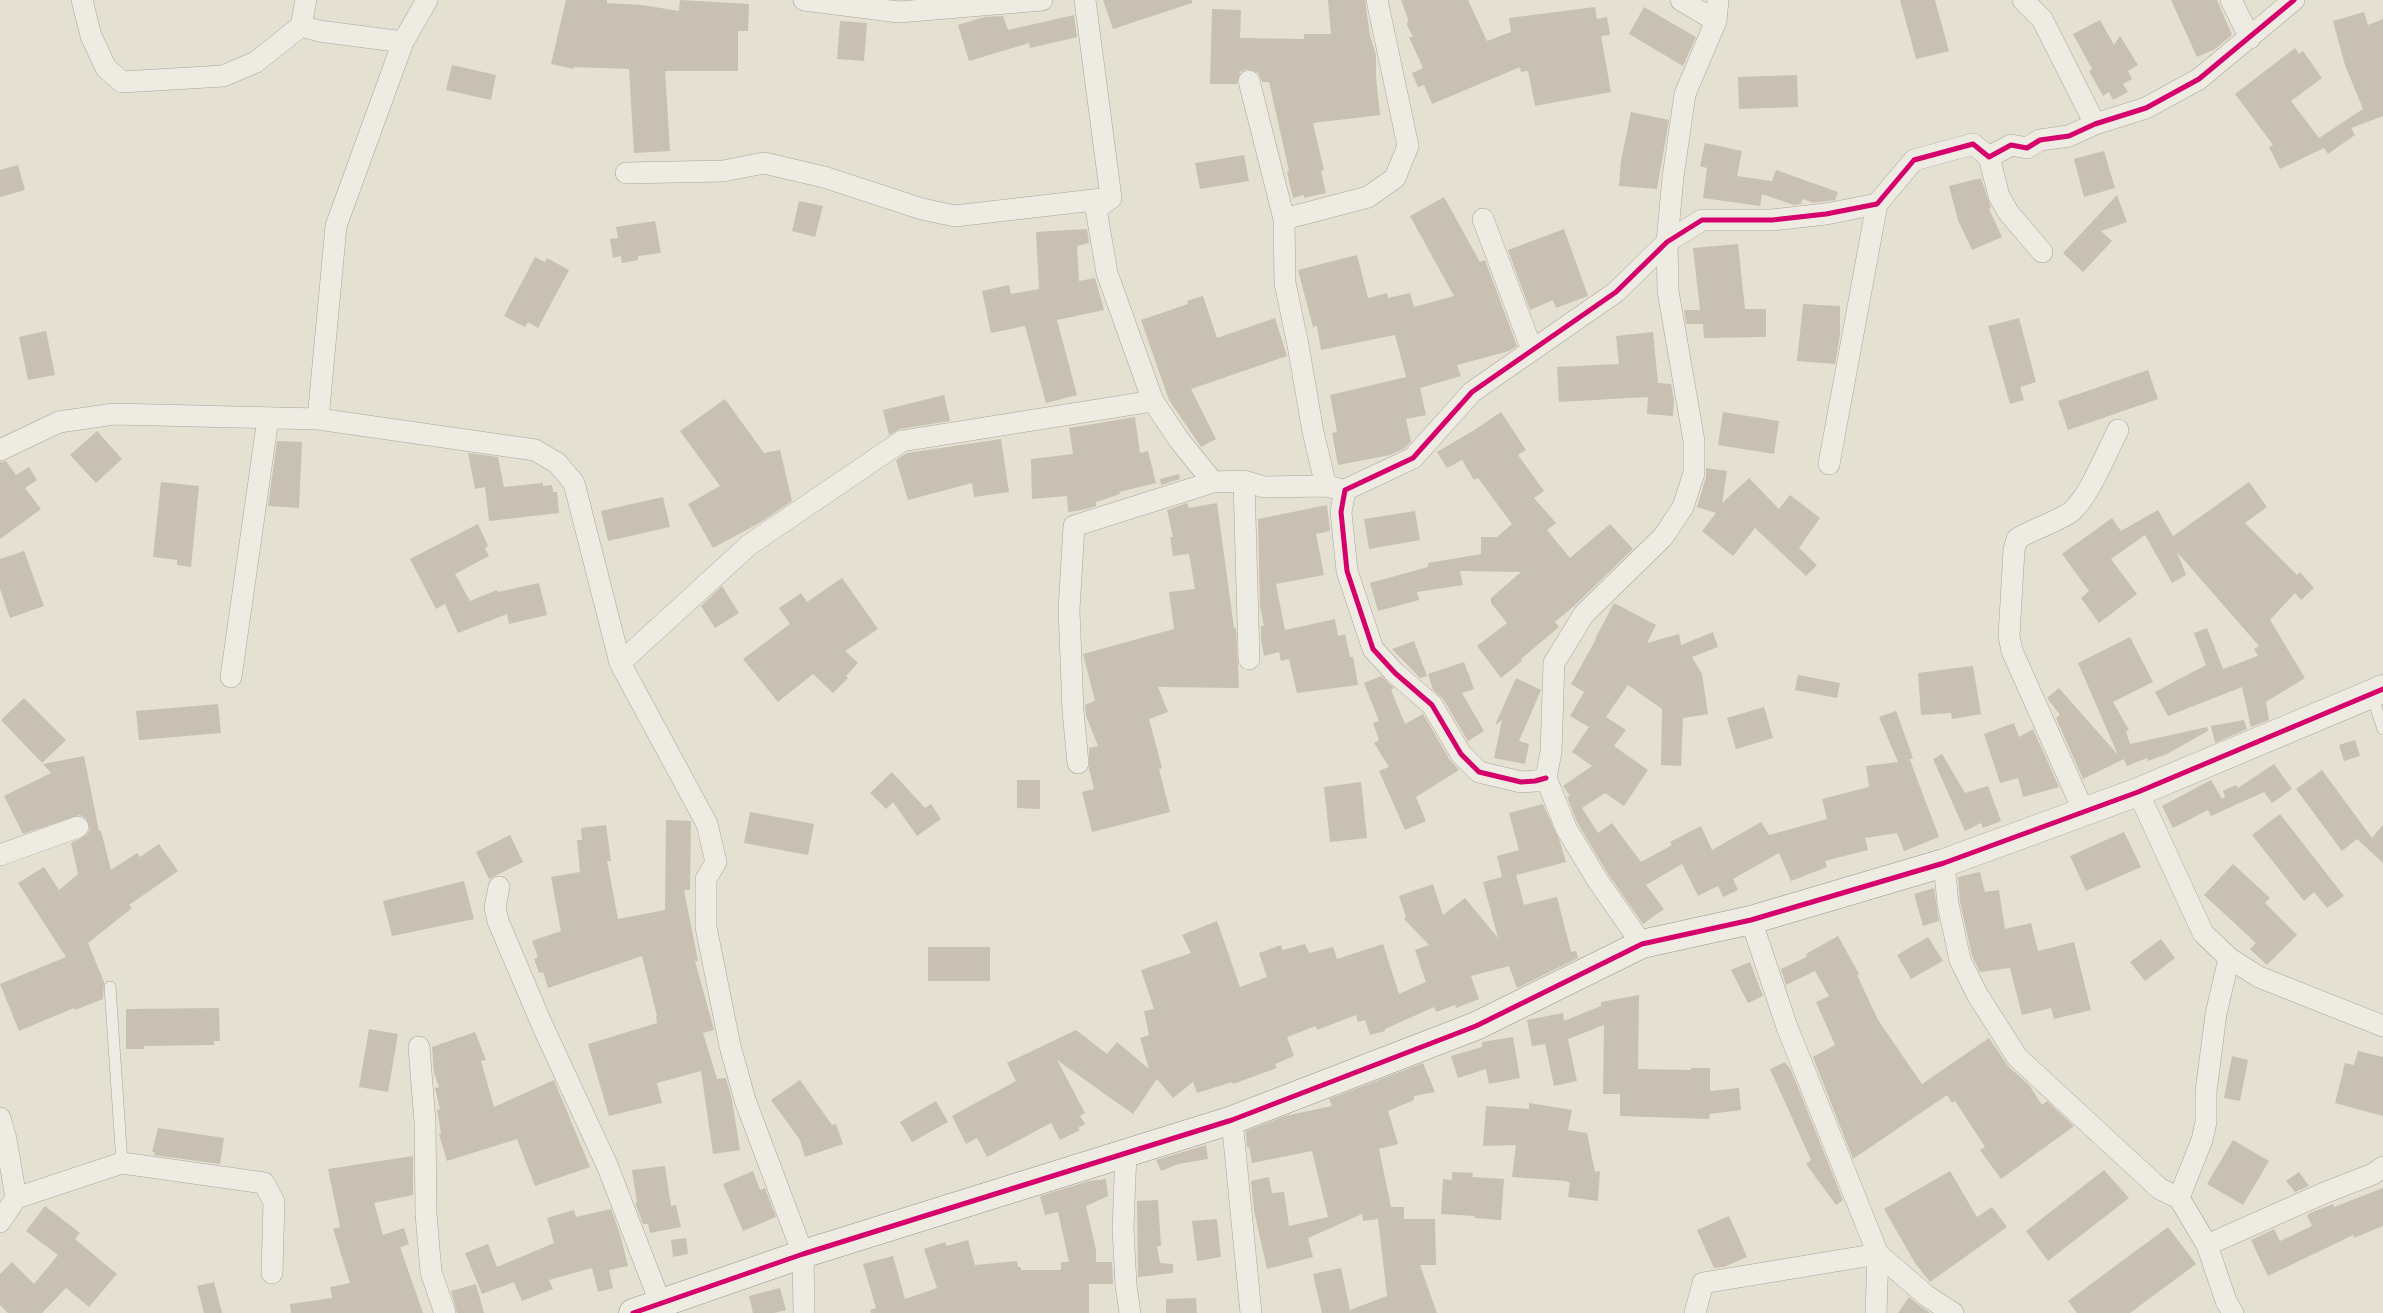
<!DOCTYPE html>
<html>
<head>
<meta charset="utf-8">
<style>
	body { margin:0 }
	canvas { display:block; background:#e4e0d2 }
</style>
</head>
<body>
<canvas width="2383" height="1313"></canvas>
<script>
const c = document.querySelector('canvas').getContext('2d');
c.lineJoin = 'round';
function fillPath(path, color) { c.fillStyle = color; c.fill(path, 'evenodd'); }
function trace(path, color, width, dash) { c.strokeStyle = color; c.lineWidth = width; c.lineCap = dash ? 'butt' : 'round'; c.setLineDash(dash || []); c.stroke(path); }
const building = new Path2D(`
	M566,0h41v3l35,2 37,6 1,-11 69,4 -1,27h-10v40h-73l5,80 -36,2 -5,-84 -55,-2v2l-23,-5z
	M1103,0h89v3l-79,26z
	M1328,0h37l5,36 6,19v22l4,38 -67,8 11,47 -3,1 5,22 -22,5v-3l-11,3 -6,-26 2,-1 -20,-89h-7l-4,-10 -12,-3 -6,3 -3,12h-27l2,-75 29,1 -1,28 64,1v-5h27z
	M1401,0h67l19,41 24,-9 -2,-14 86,-11 2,12 10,-2 3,18 -9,1 10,56 -76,14 -7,-35 -7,1 -1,-5 -88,37 -8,-19 -6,2 -6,-14 11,-5 -14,-31h4l-6,-12 1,-6z
	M1900,0h35l14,51 -33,8z
	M2171,0h46l15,35 -17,14 -18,8z
	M1644,7l52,30 -13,29 -54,-32z
	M2364,12l4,13 15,-6v97l-32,12 4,7 -27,19 -4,-6 -44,21 -11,-22 4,-2 -38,-51 60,-46 4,6 4,-3 19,27 -31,23 28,37 44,-29 -18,-44 -12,-44z
	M1074,15l3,22 -47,11 -1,-5 -60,18 -11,-36 26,-8 19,-1 5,14z
	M2100,20l14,25 6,-9 18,29 -10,6 4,8 -9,5 5,8 -15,8 -4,-8 -6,4 -14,-25 3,-2 -19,-35z
	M840,21l27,2 -3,38 -27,-2z
	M452,65l44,10 -5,25 -45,-10z
	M1797,75l1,32 -59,2 -1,-32z
	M1631,112l38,8 -12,69 -38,-3 2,-25z
	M1705,143l37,8 -5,25 35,5 4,-11 62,22 -3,8 -21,3 -11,-4 -2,5 -7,1 -32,-11 -2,12 -57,-8 4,-30 -7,-2z
	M2104,151l11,37 -31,9 -10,-38z
	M1244,155l5,26 -49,8 -5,-26z
	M18,165l7,25 -25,7v-27z
	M1981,178l10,30 -2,1 13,28 -30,13 -14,-30 -9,-34z
	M2117,195l10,27 -26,9 11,10 -29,31 -20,-19z
	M1444,197l36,65 5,-2 32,86 -8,5 -52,14 4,11 -41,12 6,27 -20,4 5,23 -6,6 -15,7 -52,10 -6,-32 5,-1 -7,-37 76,-18 -11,-42 -74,15 -4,-24 -4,1 -15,-57 59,-15 11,43 19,-5 1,5 22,-5 4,14 40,-11 -44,-80z
	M799,201l24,5 -8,31 -23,-6z
	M655,221l6,32 -23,3v4l-16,3 -1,-7 -8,2 -3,-19 8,-1 -2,-11z
	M1087,229l2,14 -12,3 2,35 16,-3 9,32 -47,10 20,75 -31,8 -21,-77 -34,7 -9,-42 27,-6 2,9 28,-5 -3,-57z
	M1564,229l24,67 -32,12 -3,-8 -23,10 -22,-60z
	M1738,244l7,65h21v28l-62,1 -1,-14h-17l-2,-14h16l-7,-62z
	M535,257l10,5 2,-4 22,12 -31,58 -10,-6 -3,5 -21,-11z
	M1203,296l14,42 58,-20 12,38 -96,33 25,50 -15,8 -32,-47 -28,-80 47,-16 -1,-3z
	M1803,304l37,2v29l-5,29 -38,-3z
	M2019,318l17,64 -16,5 4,13 -14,4 -22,-78z
	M46,331l9,44 -27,5 -9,-43z
	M1653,332l5,51 13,1 3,16 -1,16 -26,-2 1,-17 -89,5 -2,-35 62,-3 -3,-28z
	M2148,370l10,29 -90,31 -10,-29z
	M944,395l6,26 -50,8 -11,6 -6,-25z
	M725,399l39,54 16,-3 12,51 -31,21 -48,26 -25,-44 32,-18 -40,-55z
	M1501,412l25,38 -8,5 26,36 -10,7 22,25 -9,7 23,28 40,-34 23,25 -59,57 -19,16 4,5 -38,32 1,2 -21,17 -24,-32 30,-23 -16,-20v-5l30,-26 -61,-1 3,14 -46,7 2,8 -41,11 -8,-28 58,-16v-4l53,-9v-17h16l15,-13 -34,-46 -4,2 -12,-20 -15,8 -10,-16 39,-23z
	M1723,412l56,9 -5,33 -56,-9z
	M1135,417l5,36 8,-2 8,32 -37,9 1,2 -24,8v4l-14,4 -14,2 -1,-16 -35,3 -1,-40 42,-5 -4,-26z
	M97,431l25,28 -26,24 -26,-28z
	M1001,439l8,53 -35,5 -2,-14 -64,17 -12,-40 11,-7z
	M277,441l25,1 -3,66 -31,-2z
	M468,453l30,4 6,30 39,-4v3l9,-1 1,7h4l2,21 -70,8 -4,-34 -10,2z
	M6,461l10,14 13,-8 8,13 -12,8 16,21 -41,30v-77z
	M1706,468l21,3 -5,32 27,-25 30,31 11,-14 30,23 -21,30 18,17 -11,11 -51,-48 -22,28 -31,-25 14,-18 -19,-6 9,-30z
	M1179,474l1,5 -19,6 -1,-6z
	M161,482l38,4 -8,81 -14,-2v-5l-24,-3z
	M2249,482l18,25 -22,16 52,52 3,-3 14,16 -13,12 -6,-7 -25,27 35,58 -39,24 3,18 -18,7 -9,-40 -74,29 -13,-24 51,-27 -12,-32 13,-5 16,41 35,-13 -4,-7 5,-3 -82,-94 9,23 -14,8 -27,-48 -34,24 26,35 -38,29 -18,-25 8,-7 -27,-37 50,-36 9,13 37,-21 15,26 -1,1z
	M663,497l7,30 -62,14 -7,-30z
	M1187,503l2,5 28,-5 17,125h2l3,60 -81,-1 10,25 -19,7 13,49 -3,1 11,43 -78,20 -10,-40 12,-3 -5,-20v-21l9,-2 -12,-30 -1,-11 10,-4 -12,-47 91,-25 -5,-37 26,-3 -6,-35 -16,2 -3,-19h3l-6,-27z
	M1327,505l3,26 -14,3 8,41 -48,9 9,46 50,-11 3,17 7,-2 5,23h3l5,28 -61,8 -8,-34 -8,2 -2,-9 -15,4 -3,-16v-14h3l-4,-20 -2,-87z
	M1415,511l5,29 -51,9 -5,-30z
	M478,524l10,22 -3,2 4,8 -34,18 15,27 27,-11 1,2 41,-9 8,32 -38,9 -2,-10 -49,19 -13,-29 -9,5 -26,-50z
	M24,551l20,55 -34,12 -10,-29v-30z
	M842,578l36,51 -33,22 13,12 -12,13 2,2 -15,15 -20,-19 -35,28 -35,-43 47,-35 -11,-16 22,-15 6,9z
	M722,586l17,27 -24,15 -14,-22z
	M1614,603l42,22 -9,18 32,-9 2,11 32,-13 5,15 -26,10 10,17 6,40 -25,4 -2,48 -20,-1 1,-56 -34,-24 -22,32 20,13 -12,16 34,24 -24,36 -19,-13 -23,15 16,25 14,-10 29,39 31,-17 -2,-3 31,-16 11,24 49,-28 8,13 58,-16 -5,-20 47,-12 -3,-21 32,-4 -19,-45 17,-6 17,47 -7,3 4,-1 29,77 -35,14 -7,-18 -32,5 3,12 -43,11 2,6 -36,14 -12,-28 -46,26 5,11 -15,7 -5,-11 -20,10 -16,-32 -36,21 18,24 -21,15 -35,-50 -31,-52 -10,-25 3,-1 -7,-10 29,-20 -20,-14 17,-25 -19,-11 14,-24 -13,-8 25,-45h-1z
	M2130,637l23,45 -40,20 16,28 -3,1 4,13 77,-17 1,4 -41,23 -19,7 -1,-3 -20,8 -3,-7 -41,20 -27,-61 4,-3 -13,-17 12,-10 59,67 -40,-92z
	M1414,641l13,35 -7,2 -28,-29z
	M1464,662l10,27 -12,4 22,38 -16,10 -25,-42 -10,-9 -5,-16z
	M1973,666l8,48 -29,5 -1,-6 -30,2 -3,-42z
	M1798,675l42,8 -3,15 -42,-8z
	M1381,676l13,12 -3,2 14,34 18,-10 27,46 9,10 -43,27 10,24 -21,9 -26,-59 10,-4 -15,-24 5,-3 -6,-17 6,-2 -15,-38z
	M1516,678l25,12 -22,51 10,3 -4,20 -31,-6 8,-38 -7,5z
	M24,698l42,42 -24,23 -41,-43z
	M218,704l3,29 -82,7 -3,-29z
	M1764,707l9,31 -37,11 -9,-31z
	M2244,720l3,9 -32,14 -4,-17z
	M2014,723l5,14 14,-8 26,58 -36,10 -5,-19 -18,5 -16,-49z
	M2355,740l5,16 -16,5 -5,-16z
	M1942,754l23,39 23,-7 13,35 -18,7 -2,-5 -16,8 -32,-72z
	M84,756l15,75h2l10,39 26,-17 3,4 19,-13 19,27 -49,34 3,3 -44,35 16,39 -1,17 -28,11 -1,-2 -55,23 -19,-47 66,-27 -48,-74 26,-16 15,23 19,-16 -7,-31 16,-8 3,-6 -4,-11 -6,-3 -57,19 -19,-38 47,-23 -8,-9z
	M2274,764l18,25 -20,14 -8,-11 -53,24 -3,-6 -35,18 -11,-22 49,-26 11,19 3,-2 -2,-6 13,-6 2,3z
	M2322,770l50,68 11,-13v38l-26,-24 -15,12 -46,-62z
	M892,772l33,36 6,-4 10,15 -24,17 -24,-34 -7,7 -16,-16z
	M1017,780h23v29l-23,-1z
	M1361,782l6,56 -37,4 -6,-55z
	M1543,804l17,38 6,20 -50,13 8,30 33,-8 14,55 5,-1 2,7 -61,30 -8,-22 -38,10 8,23 -23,9 -1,-3 -19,7 -2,-5 -49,22v2l-15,4 -5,-15 -7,2 -2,-7 -39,15 -1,-4 -29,11 7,19 -19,8 2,4 -44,16 -1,-2 -35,11 -4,-11 -20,16 -16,-19 -24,35 -76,-54 28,53 -5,3 5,8 -7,4 2,2 -20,10 -9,-17 -64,34 -10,-19 -11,6 -14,-28 64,-35 -9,-18 69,-33 31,24 10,-12 32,27 -9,-31 9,-3 -5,-24 10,-2 -13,-39 50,-17 -9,-18 35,-14 23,66 27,-10 -8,-24 22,-8 2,5 22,-6 4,9 24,-6 4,12 46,-15 16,50 27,-12 -11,-32 14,-5 -25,-26 2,-2 -7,-21 34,-12 10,31 22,-17 33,40 -15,-56 19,-5 -5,-21 22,-6 -10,-37z
	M750,812l64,12 -6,31 -64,-12z
	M2280,814l64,82 -17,12 -13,-16 -10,9 -52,-66z
	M666,820l25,1 -1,69h-6l14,71h-3l19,69 -11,3 14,46 9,-1 6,22 8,50 -27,4 -12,-83 -44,12 5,20 -53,13 -21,-72 69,-21 -1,-7h1l-15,-60 -94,32 -5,-16 -4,1 -5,-14 4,-2 -6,-16 29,-10 -10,-54 29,-5 -3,-32h5l-1,-12 25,-3 5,36h-4l11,58 47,-9z
	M2124,832l17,35 -55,24 -16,-35z
	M510,835l13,27 -34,17 -13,-27z
	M2233,864l37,34 -5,5 32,32 -30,30 -17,-16 6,-6 -52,-48z
	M1980,872l5,20 14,-2 6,39 26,-6 7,28 36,-9 17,68 -37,9 -3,-11 -29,7 -12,-47 -30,4 -8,-16 -12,-54 -2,-25z
	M464,881l10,38 -82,17 -9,-35z
	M1934,888l5,33 -16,5 -9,-32z
	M1838,936l21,38 -2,1 21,45 44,64 67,-46 19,28 21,19 13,20 5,-4 27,25 -73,53 -21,-29 5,-3 -30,-46 -3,2 -5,-8 -94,64 -40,-102 22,-12 -19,-43 13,-6 -14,-25 -29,14 -5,-16 26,-12 -1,-3z
	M1928,937l15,24 -32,18 -14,-24z
	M2161,939l14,19 -30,23 -15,-19z
	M928,947h62v34h-62z
	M1750,962l13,34 -15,7 -17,-33z
	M1639,995l-1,74 53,1v-2h19v23l29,-3 2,22 -31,4 -1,5 -89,-3v-22h-17l1,-69 -36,14 9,42 -23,5 -9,-42 -13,2 -5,-26 36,-7 1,8 37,-15v-4z
	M219,1008l1,33h-6v4l-70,1v3h-18v-40z
	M369,1029l29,5 -10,58 -29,-5z
	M475,1032l11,28 -5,1 13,46 60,-27 36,87 -55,19 -18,-47 -70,22 -8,-27 2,-1 -4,-23 3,-1 -5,-21 4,-1 -5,-14 -2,-26z
	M1513,1037l7,41 -31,6 -3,-15 -28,9 -7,-22 31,-9v-5z
	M2358,1051l25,6v59l-48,-13 10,-40 9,2z
	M2232,1056l16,4 -8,41 -16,-3z
	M1785,1062l6,8 52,130 -7,5 -30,-41 5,-4 -41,-91z
	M1423,1063l12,29 -21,4v4l-26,11 10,33 -19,5 12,58h13v12h31l1,46h-16l17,48h-115l-9,-39 28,-6 9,42 37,-14 -9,-77 -15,2 -1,-7 -54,24 5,19 -46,12 -13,-58 -3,-30 18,-4 3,16 12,-1 5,34 39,-9 -16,-66 -60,12 -3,-16h-2l-1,-16 39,-15 47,-10 -3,-7z
	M800,1080l32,45 4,-1 7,20 -38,13 -5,-17 -29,-40z
	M936,1101l12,21 -36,20 -12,-20z
	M1529,1103l43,7 -4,20 19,3 8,39 5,-1 -2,30 -30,-4 2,-14 -4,-2 -54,-4 4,-32 -33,1 3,-40 43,3z
	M158,1128l66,10 -4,26 -66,-9 1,-3h-3z
	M2233,1140l36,21 -26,44 -36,-21z
	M1206,1145l2,14 -30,5 -17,7 -5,-11z
	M413,1156v39l-39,8 9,32 21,-7 5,16 -9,3 23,66h-132l-1,-9 42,-6 -2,-11 20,-4 -17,-54 7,-2 -12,-58z
	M665,1166l6,40 5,-1 5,22 -31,6 -2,-9h-5l-8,-21h2l-5,-33z
	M2104,1170l25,28 -81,63 -22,-30z
	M753,1171l7,19 5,-2 11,29 -33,14 -20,-47z
	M1950,1171l27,46 15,-10 15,20 -77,55 -15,-19 -31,-54z
	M1452,1172l21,1 -1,4 32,2 -3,41 -27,-2 1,-2 -34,-2 2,-35 9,1z
	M2299,1172l10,14 -14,6 -9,-11z
	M1106,1179l2,17 -22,10 10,44v12h16l1,22h-24v29h-218l-1,-3 6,-2 -13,-44 30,-8 12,43 32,-11 -13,-39 21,-7 2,4 21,-6 7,25 42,-4 1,6h3v3h40v-8h8l-11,-50 -13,3 -5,-19 49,-15z
	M2383,1188v38l-29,12 -1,-3 -85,41 -17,-36 23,-11 6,12 32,-15 -5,-10 3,-3 23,-9 1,3z
	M1158,1200l3,46h-4l3,17 13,1v9l-35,4 -1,-76z
	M45,1206l35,27 -5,6 42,35 -28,33 -23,-19 -24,25h-34l-8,-8v-31l12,-12 22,22 24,-29 -32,-24z
	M611,1209l9,25 8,32 -19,4 4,18 -15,4 -6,-24 -43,12 4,9 -31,12 -8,-19 -32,12 -17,-41 23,-9 9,23 57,-24 -7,-25 27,-8 2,7z
	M1729,1216l18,41 -23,10 -10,1 -17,-38z
	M1217,1219l4,38 -24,4 -5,-40z
	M2168,1227l28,37 -66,49h-53l-9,-12z
	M686,1238l2,16 -15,3 -2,-17z
	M214,1282l8,31h-18l-7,-27z
	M476,1284l8,29h-27l-6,-22z
	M780,1288l6,22 -12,3h-21l-4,-17z
	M1909,1297l10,8 11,8h-32z
	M1196,1298l1,15h-31v-14z`);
const lane = new Path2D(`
	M2371,693l12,36
	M110,987l12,176`);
const street = new Path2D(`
	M82,0l9,36 15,32 16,14 101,-6 33,-14 45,-36
	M306,0l-5,26 18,5 84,11
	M804,0l95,12 143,-12
	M1085,0l26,198 -15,11 11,64 46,128 26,39 34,42 31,-1 20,6 62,-1
	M1681,0l35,21
	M2023,0l19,19 53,105
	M2231,0l19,38
	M1249,81l35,138 1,64 13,62 15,87 13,54 13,3
	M1989,157l10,39 9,16 34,40
	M626,173l97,-2 41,-8 60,14 98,32 33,7 156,-18
	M1284,219l84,-22 27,-19 13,-32 -31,-146
	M1483,219l49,131
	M318,419l18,-193 67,-184 24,-42
	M0,450l59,-28 55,-8 204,5 217,31 22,13 17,20 46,180 87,161 9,38 -10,17v48l24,119 15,54 58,154 1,59
	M1829,464l48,-260
	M1244,481l5,178
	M620,663l129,-118 153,-104 251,-40
	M231,677l37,-259
	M1078,763l-5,-52 -4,-101 5,-84 139,-44
	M1546,778l-11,3 -14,1 -42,-10 -18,-18 -29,-49 -37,-32 -22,-24 -26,-78 -6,-59 4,-22 68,-32 59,-66 144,-100 51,-50 35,-22h70l54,-6 51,-10 37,-44 59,-16 16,13 22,-12 16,3 13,-8 29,-4 26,-12 51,-16 53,-29 95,-79
	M2138,792l65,141 26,25 30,19 124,49
	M2084,812l-72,-161 -3,-15 5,-86 3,-11c15,-10 43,-18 55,-28 17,-15 35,-59 46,-81
	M0,855l78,-28
	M1944,863l4,41 12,56 17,34 40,63 143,132 19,9 28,47 19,56 7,12
	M499,887l-4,20 3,14 45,106 64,138 53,137
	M1751,920l36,107 91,227 -2,59
	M1642,944l-44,-63 -32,-53 -20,-50 5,-26 3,-89 30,-49 79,-77 20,-30 11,-34v-32l-26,-150 -1,-49 6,-65 12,-83 31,-73 2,-21
	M419,1047l6,75 1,92 5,58 14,41
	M0,1118l6,21 10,59 -16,24
	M1232,1120l19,193
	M1126,1152l-3,76 3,57 4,28
	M16,1198l106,-35 142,20 10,19 -2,71
	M2179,1198l23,-58 4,-18v-31l10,-77 13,-56
	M2207,1245l117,-52 49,-19 10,-7
	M1695,1313l8,-30 175,-29 49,42 26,17`);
const secondary = new Path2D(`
	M633,1313l170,-59 429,-134 244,-94 166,-82 109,-24 193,-57 194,-71 245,-103`);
const cycleway = new Path2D(`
	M1546,778l-11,3 -14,1 -42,-10 -18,-18 -29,-49 -37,-32 -22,-24 -26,-78 -6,-59 4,-22 68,-32 59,-66 144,-100 51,-50 35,-22h70l54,-6 51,-10 37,-44 59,-16 16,13 22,-12 16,3 13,-8 29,-4 26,-12 51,-16 53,-29 95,-79
	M633,1313l170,-59 429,-134 244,-94 166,-82 109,-24 193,-57 194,-71 245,-103`);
fillPath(building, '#c8c0b3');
trace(lane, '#aaa59a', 12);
trace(street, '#aaa59a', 22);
trace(secondary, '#99958a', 29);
trace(lane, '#edebe2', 11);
trace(street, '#edebe2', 21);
trace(secondary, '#edebe2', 28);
trace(cycleway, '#d6006c', 5);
</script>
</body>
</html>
